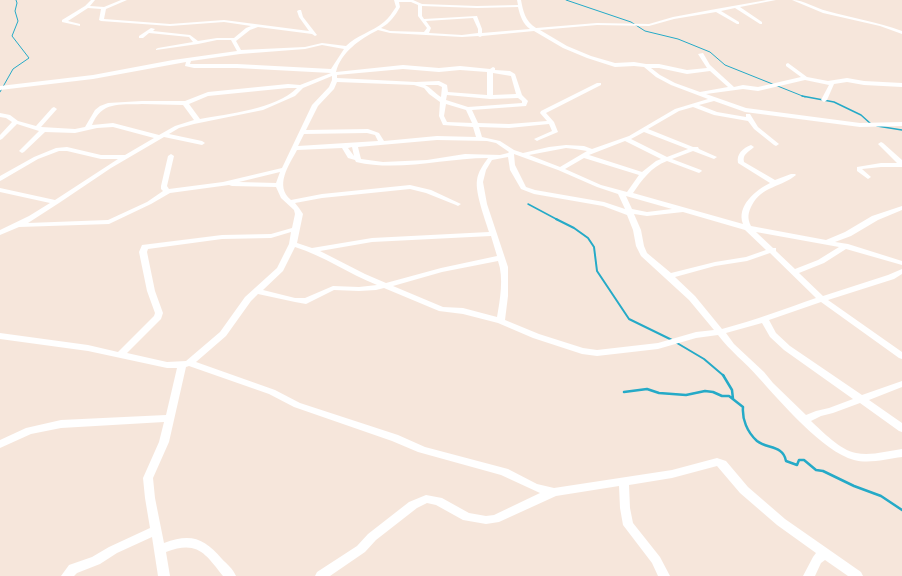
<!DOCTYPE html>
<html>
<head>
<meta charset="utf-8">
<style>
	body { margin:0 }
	canvas { display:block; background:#f6e6db }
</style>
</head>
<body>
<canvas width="902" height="576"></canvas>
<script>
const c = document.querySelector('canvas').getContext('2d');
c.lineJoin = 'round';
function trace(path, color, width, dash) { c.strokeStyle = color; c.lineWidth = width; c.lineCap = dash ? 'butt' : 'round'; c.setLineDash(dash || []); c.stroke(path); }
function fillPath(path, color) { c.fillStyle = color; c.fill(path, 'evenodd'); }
const streamFar3 = new Path2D(`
	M566,0l65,22 14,9 33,8 32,13 15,13 80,32
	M0,92l13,-23 16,-11 -17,-22 6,-15 -3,-10 2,-8 -1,-3`);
const streamFar2 = new Path2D(`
	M802,96l32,6 27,13 10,9
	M877,126l25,4
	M528,204l30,16`);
const streamFar1 = new Path2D(`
	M556,219l18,9 14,10 6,9 3,24 32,48 43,21
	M677,343l27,16 20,17`);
const stream = new Path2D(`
	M723,375l9,15 1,9
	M624,392l23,-3 12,4 27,2 19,-4 8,1 9,4h7l14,11c-1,12 4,25 14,34 10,8 26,4 29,20l11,4 2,-5h5l12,10 7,1 31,15 27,10 21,14`);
const minor = new Path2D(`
	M91,0h4l-5,6 14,1 17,-7h6l-21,9 -2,10 66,5 54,-4 85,11 -10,-14 -2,-6 2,-1h2l2,7 14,18 -2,1 -3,-2 -54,-7 -8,3 -14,11 5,9 64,-3 17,-4 24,3c11,-11 26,-14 38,-24 5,-4 8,-9 12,-15l-2,-7h19l9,4 55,2 41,-1 -1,-5h4c2,11 4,21 15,28l61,-5 52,1 24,-7 43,-8 51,-9h9l-36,7 22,15v2h-2l-25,-16 -14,3 18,11v2h-2l-21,-12 -42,7 -25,7 -52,-1 -57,5 27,16 24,10 24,7 19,-1 12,2h13l28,6 20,-2 -9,-14 5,-1 7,12 24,22 9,-2 15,2 43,-10 -15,-11v-2l2,-1 19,14 21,4 19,-3 17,3 38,2v4l-38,-2 -17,-3 -13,2 -7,16 -3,2 -3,-2 8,-15 -24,-5 -47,11 -15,-2 -37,5 40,14 114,15 42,-1v4l-42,1 -115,-15 -31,-11 -15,4 18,7 29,5v-3h4l8,13 21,17 -3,2 -2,-1 -20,-16 -6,-8 -34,-6 -21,-8 -14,4 -31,18 45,18h5l1,2 18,8 -3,2 -21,-8 -21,8 29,11 1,1 -3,2 -32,-12c-16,6 -25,19 -34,32l110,31c-7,-18 13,-34 27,-41l-32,-20c-2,-9 5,-15 13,-18l3,2c-5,5 -12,7 -10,15l31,18 16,-6h4l1,1c-14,12 -34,11 -44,30 -4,8 -5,13 -1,21l75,14 19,-8 27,-16 30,-10v4l-24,10 -27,16 -16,6 13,2 54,17v4l-56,-16 -22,14 -25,10 24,23 65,-21 14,-6v5l-8,5 -66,21 74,52v7l-3,-1 -78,-56 -52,18 7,13 14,13 72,49 40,-14v6l-33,13 33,23v9l-3,-1 -39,-28 -27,10 -12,3 -10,5c12,11 29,29 45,32 15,3 31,-2 46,-4v8c-15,2 -33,7 -48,3 -31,-8 -74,-59 -96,-83 -13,-15 -28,-26 -40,-42l-22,3 -38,11 -61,7 -15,-2 -49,-16 -35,-15 -35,-9 -24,-3 -55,-23 -8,2 -17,1 -25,-1 -28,14 -11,-2 -37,-8 -7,7 -25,35 -30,26 79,28 25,13 98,32 27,12 83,22 29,15 17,4 118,-18 45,-12 9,3 22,26 37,32 76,53 2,4h-15l-23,-16 -4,3 -6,13h-12l10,-19 3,-4 -39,-28 -37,-32 -23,-27 -45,12 -43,7 1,23 3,15 27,34 10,19h-12l-6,-13 -29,-38 -3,-17 -1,-22 -63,10 -57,26 -13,2 -23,-4 -27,-15 -9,-2 -10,5 -41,32 -11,12 -35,24h-15l2,-4 40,-26 11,-12 41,-32 17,-7 16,3 27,15 17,3 8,-1 46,-22 -39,-18 -83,-23 -26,-11 -98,-34 -25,-13 -80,-28 -3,1 -17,75 -16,36 2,20 9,45c27,-10 40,-5 58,16 5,5 11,10 14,17h-13c-18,-23 -26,-36 -57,-24l4,24h-12l-6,-39 -35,16 -17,11 -23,9 -3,3h-13l8,-11 23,-8 17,-10 41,-19 -5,-30 -2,-20 16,-36 5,-20 -103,6 -30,6 -31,14v-8l26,-12 35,-8 105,-5 11,-47h-10l-79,-17 -88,-12v-6l88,12 30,7 36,-36 1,-3 -8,-22 -8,-39 3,-7 80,-10 49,-1 21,-6 3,-14 -1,-4 -13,-12 -5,-11 -44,-1 -3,-1 -59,8 -19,11 -42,20 -90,3 -19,8v-5l29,-14 21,-13 -50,-11v-4l55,12 63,-41h-17l-34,-8h-8l-21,8 -36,21 -2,1v-5l34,-19 22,-9 11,-1 34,8h24l29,-17 -41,-11 -16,1 -22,5 -30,-1 -21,20 -2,1 -3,-2 20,-20 -22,-7 -15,15 -2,1v-5l12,-13 -6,-4 -6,-1v-4l10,2 8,6 18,5 16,-18 2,-1 3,2 -16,18 34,2 10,-2 10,-17 5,-4 8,-3 34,-2h43l23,-9 80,-8 12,1 31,-12 -94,-5h-43l-9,-2 1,-4 -93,17 -93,11v-4l93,-11 80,-15 64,-9 -6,-11h-14l-19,4 -42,6v-1l2,-1 35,-6 -4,-5 -40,-4 -6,5h-4v-2l12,-8 4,1 -2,2 37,4 8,6 19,-3h17l12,-10 5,-2 -27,-4 -54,4 -69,-5 -2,-1 2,-11 -13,-1 -20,13 12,3v2l-18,-4v-2l23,-14zM399,2h12l7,3v11l9,12 -3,4 -34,-1 -9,-3c9,-5 14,-12 19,-21zM422,6l55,2 41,-1c2,9 5,17 12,22l-48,4v-4l-5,-13 -53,3 -2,-3zM473,18l5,11v4l-16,2 -33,-2 2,-5 -5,-7zM378,30l12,3 72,4 16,-1 2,1 2,-1 52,-5 29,17 24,10 28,9 19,-1 10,1 12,10 15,8 37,14 -33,10 -46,27 -37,13 -8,-3 -18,-1 -17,2 -26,6 -9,-3 -14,-9 -18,-4 -3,-10 30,1 40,-4 3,7 -18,8 3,2 2,-1 19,-8 -4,-10 -8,-9 55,-28v-2h-4l-56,28 -1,2 7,8 -38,3 -31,-1 -6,-13 54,-4 2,-5 -6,-6 -7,-21 -5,-3 -15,-1v-2l-2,-1 -3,2 -30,-3 -21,2 -36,-3 -67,7c5,-20 24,-33 42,-42zM322,45l22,4 -13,20 -94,-5h-47l1,-3 49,-7 65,-5zM651,68h8l28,6 23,-3 18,16 -28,5 -25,-9 -15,-8zM403,69l36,3 21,-2 27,2v23l-39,-3 -1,-7 -8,-4 -23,1 -79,-4v-3zM493,73l18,3 5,18 -23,1zM332,76v4l-3,7 -17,18 -30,63 -59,14 -54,7 -2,-3 7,-30 -3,-2 -3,2 -7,30v3l2,2 -16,11 -39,18 -80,3 31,-20 52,-35 53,-31 38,8 3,-2 -3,-2 -33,-7 10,-6 15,-4 69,-14 32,-14 8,-8zM337,82l77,3 10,3 5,6 11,8 -1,14 4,9 30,2 3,10 -39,-1 -53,5 -5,-8 -11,-4 -62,1 12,-24 16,-17zM425,85h13l4,2 -1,10c-5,-3 -11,-10 -16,-12zM288,88h9c-21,21 -69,26 -97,31l-11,-15 19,-8zM447,95l43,4 28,-1 4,3v2l-54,4 -22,-7zM142,104l41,1 11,15 -19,6 -16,9 -46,-12 -21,2c10,-24 27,-20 50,-21zM446,104l20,6 6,13 -25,-1 -3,-6zM644,132l44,17 -21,8 -36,-18zM367,133l8,2 3,6 -80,5 6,-12zM437,140l50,1 9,2 13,9 -1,1 -8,2 -35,-1 -38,6 -44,2 -22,-3 -3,-12zM625,141l36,18 -5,2 -14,11 -53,-17zM352,147l2,9 -6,-8zM342,148l6,10 7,2 1,2c44,10 88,-4 132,-4 -5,7 -10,14 -11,22 -2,13 8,39 12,52l-117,6 -60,10 -15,-5 6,-29 -4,-6 -4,-5 27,-5 88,-9 16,4 30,12 2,1 3,-2 -30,-14 -21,-5 -88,9 -31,6c-17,-14 -2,-35 6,-50zM566,148l9,1 12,2 -27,16 -31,-12zM514,154l44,16 39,17 21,7 7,15 -21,-7 -69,-12 -9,-3 -11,-22zM508,157l2,13 11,19 13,5 69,12 24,9 6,15 3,16 5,10 48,44 25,30 -18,2 -38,11 -61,7 -14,-2 -44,-14 -34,-14 3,-24v-29l-21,-63 -4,-22 3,-12 6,-10zM584,158l55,17 -12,17 -26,-7 -36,-16zM280,172l-4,11 -37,-1zM626,196l46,13 -25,3 -15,-3zM683,212l62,18 21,20 -20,7 -31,5 -44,11 -24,-20 -3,-7 -3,-16 -7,-16 13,2zM291,232l-2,12 -12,24 -32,29 -25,35 -34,29 -19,1 -40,-9 34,-34 2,-6 -8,-22 -8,-39 1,-3 74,-10 49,-1zM756,232l83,15 -21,13 -23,9 -19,-18v-3h-3zM491,236l6,20 -56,12 -55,15 -21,-9 -45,-23 52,-9zM295,247c29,9 54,27 82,38l-18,2 -26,-1 -28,12h-10l-32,-8 20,-19zM770,253l46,45c-31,11 -61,22 -94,31l-27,-33 -20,-19 40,-11 32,-5zM498,261c6,17 2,39 -1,56l-34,-9 -20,-1 -50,-21 49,-14zM762,323l8,14 14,13 69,49 -24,9 -13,3 -10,4 -33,-32 -9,-11 -30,-28 -8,-11z
	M792,0c12,0 23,8 35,11 25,7 50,11 75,20v3l-22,-8 -57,-13z
	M881,142l2,1 19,17v7h-21l-19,2 9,8 -3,2 -11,-8v-4l24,-4h16l-19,-19z`);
trace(streamFar3, '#25aac7', 1);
trace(streamFar2, '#25aac7', 1.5);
trace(streamFar1, '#25aac7', 2);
trace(stream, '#25aac7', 2.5);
fillPath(minor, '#fff');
</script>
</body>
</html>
